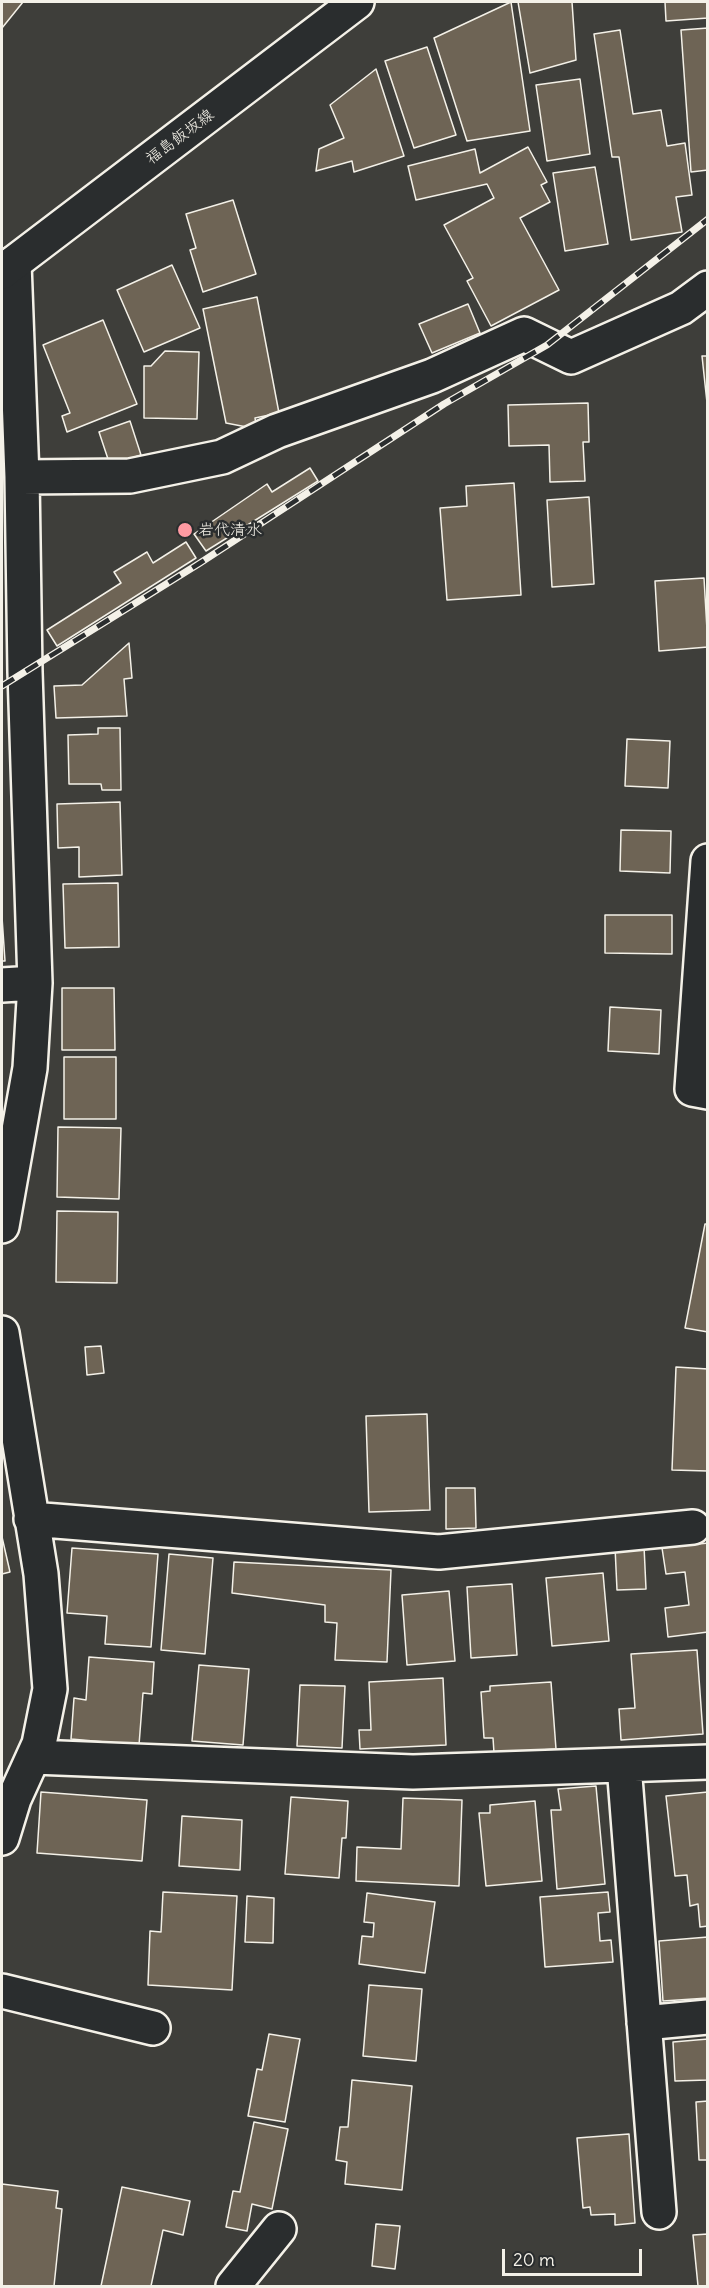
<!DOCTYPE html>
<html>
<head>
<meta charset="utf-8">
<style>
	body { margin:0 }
	#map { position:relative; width:709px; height:2288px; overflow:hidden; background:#3e3e3a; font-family:Delius,sans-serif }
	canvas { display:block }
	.frame { position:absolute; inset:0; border:3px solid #f4f1e8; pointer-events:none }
	.scale { position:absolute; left:502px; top:2249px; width:140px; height:27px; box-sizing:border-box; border:3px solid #f4f1e8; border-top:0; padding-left:8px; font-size:18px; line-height:21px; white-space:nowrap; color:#f4f1e8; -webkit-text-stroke:4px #2a2d2e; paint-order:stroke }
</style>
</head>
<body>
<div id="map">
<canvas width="709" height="2288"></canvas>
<div class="frame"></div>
<div class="scale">20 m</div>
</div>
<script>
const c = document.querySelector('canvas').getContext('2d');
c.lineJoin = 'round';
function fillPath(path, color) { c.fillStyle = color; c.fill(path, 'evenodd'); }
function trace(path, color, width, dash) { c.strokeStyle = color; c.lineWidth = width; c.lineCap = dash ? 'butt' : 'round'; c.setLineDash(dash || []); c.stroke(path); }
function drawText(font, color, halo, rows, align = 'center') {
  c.font = font + ' Delius,"Klee One",sans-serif'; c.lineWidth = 5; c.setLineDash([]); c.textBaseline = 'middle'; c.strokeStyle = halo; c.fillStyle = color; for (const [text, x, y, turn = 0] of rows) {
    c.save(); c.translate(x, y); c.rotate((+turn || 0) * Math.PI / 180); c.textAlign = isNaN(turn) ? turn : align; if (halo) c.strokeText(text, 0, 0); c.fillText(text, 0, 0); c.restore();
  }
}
const building = new Path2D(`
	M2,2h21l-21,26z
	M511,2l19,129 -63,10 -33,-103z
	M518,2h54l4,58 -46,13z
	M665,2h43v16l-42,3z
	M708,28v142l-17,2 -10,-142z
	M620,30l13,84 28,-4 6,36 18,-3 7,52 -16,2 6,35 -51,8 -12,-83h-7l-18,-123z
	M427,47l29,88 -42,13 -29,-87z
	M376,69l28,87 -50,16 -2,-11 -36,10 3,-22 25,-11 -14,-33z
	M580,79l10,75 -43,7 -11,-76z
	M528,147l19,35 -6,3 9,17 -30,16 39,72 -68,36 -24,-45 6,-3 -29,-53 50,-27 -7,-14 -71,16 -8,-34 67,-17 5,24z
	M595,167l13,77 -43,7 -12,-78z
	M233,200l23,74 -53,18 -13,-42 6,-2 -10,-34z
	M172,265l28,63 -56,24 -27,-62z
	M257,297l22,116 -24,5 2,11 -31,-6 -23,-114z
	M468,304l12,29 -48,20 -13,-29z
	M103,320l34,84 -70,28 -5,-16 8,-3 -27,-68z
	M165,351l34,1 -2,67 -53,-1v-52h7z
	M702,356h6v56z
	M588,403l1,39h-6l2,39 -35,1 -1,-37 -40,1 -1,-41z
	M130,421l11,34 -31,10 -11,-33z
	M310,468l8,13 -112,70 -12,-17 73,-50 5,8z
	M514,483l7,112 -74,5 -7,-92 27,-2 -1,-20z
	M589,497l5,87 -42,3 -5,-87z
	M186,542l10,16 -139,88 -10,-16 74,-47 -7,-11 33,-20 6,11z
	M704,578l4,69 -49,4 -4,-70z
	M129,643l3,35 -8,1 3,37 -71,2 -2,-32 28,-1z
	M98,728h22l1,62h-19l-1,-6h-32l-1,-49 30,-1z
	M627,739l43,2 -2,47 -43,-2z
	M120,802l2,73 -43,2v-30l-21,1 -1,-44z
	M621,830l50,1 -1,42 -50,-2z
	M118,883l1,64 -54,1 -2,-64z
	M605,915h67v39l-67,-1z
	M2,917l3,44h-3z
	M62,988h52l1,62h-53z
	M610,1007l51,3 -2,44 -51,-3z
	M64,1057h52v62h-52z
	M58,1127l63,1 -2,71 -62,-2z
	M57,1211l61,1 -1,71 -61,-1z
	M705,1224h3v108l-23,-4z
	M101,1346l3,27 -17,2 -2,-28z
	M676,1367l32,2v102l-36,-1z
	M427,1414l3,96 -61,2 -3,-96z
	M446,1488h29l1,40 -30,1z
	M2,1537l8,35 -8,2z
	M708,1543v89l-40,5 -3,-29 24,-3 -4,-33 -19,2 -4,-26z
	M644,1546l2,43 -29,1 -2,-43z
	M72,1548l86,6 -7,93 -46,-3 2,-28 -40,-3z
	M169,1554l44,4 -8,96 -44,-4z
	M234,1562l157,8 -4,92 -52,-2 2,-37 -12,-1v-17l-93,-12z
	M603,1573l6,68 -57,5 -6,-68z
	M512,1584l5,71 -46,3 -4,-71z
	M449,1591l6,70 -48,4 -5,-70z
	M697,1650l6,84 -82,6 -2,-31 16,-1 -4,-54z
	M89,1657l65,5 -2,32 -9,-1 -4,52 -68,-6 3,-41 12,2z
	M199,1665l50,4 -6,76 -51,-4z
	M443,1678l3,67 -86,4 -1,-19h12l-2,-48z
	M551,1682l5,67 -62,4 -1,-15h-9l-3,-46 9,-1v-5z
	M300,1685l45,1 -3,62 -45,-2z
	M596,1786l9,98 -48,5 -6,-79h10l-3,-21z
	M41,1792l106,8 -5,61 -105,-8z
	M708,1792v134l-8,1 -2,-23 -8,2 -3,-31 -12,1 -9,-80z
	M291,1797l57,4 -2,37h-4l-3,40 -54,-4z
	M403,1798l59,2 -3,86 -103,-5 1,-34 44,2z
	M535,1801l7,80 -56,5 -7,-73h11v-8z
	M182,1816l60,4 -2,50 -61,-4z
	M163,1892l74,4 -5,94 -84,-5 2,-54 11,1z
	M608,1892l2,20 -12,1 2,28 11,-1 2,22 -68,5 -5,-70z
	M367,1893l68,9 -10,71 -66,-9 3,-28 11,1 1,-14 -10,-1z
	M247,1896l27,2 -1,45 -28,-1z
	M708,1937v61l-45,3 -4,-60z
	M369,1985l53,4 -6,72 -53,-5z
	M269,2034l31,5 -15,83 -37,-6 9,-47 5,1z
	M708,2039v41l-33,1 -2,-39z
	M352,2080l60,6 -10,104 -57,-6 2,-22 -11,-2 4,-33h8z
	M708,2101v59h-9l-3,-58z
	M254,2122l34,7 -16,80 -20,-5 -5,27 -21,-4 7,-36 7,1z
	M629,2134l6,89 -20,2v-11l-24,1 -1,-8 -7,1 -6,-70z
	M2,2184l56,7 -2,17 6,1 -8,77h-52z
	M122,2187l68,14 -7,34 -20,-5 -12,56h-50z
	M376,2224l24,2 -5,43 -23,-3z
	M708,2234v52h-10l-5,-51z`);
const minor = new Path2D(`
	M22,477l108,-1 92,-19 55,-26 155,-55 92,-42 47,23 110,-49 27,-20
	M708,861l-16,228 16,3
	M2,985l33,-2
	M2,1226l28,-158 5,-85 -10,-311 -3,-195 -8,-214
	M2,1333l39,241 9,115 -11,55 -25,55 -12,39
	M31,1519l408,33 254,-25
	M34,1757l379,15 295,-10
	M624,1765l35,447
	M2,1991l151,37
	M644,2023l64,-6
	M233,2286l46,-57`);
const major = new Path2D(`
	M2,272l355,-270`);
const rail = new Path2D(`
	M2,686l198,-123 244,-159 103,-59 161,-126`);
const markers = [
	[185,530,8,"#ff9aa2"]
];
const streetNames = [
	["福島飯坂線",180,137,-37]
];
const poiNames = [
	["岩代清水",198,530]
];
fillPath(building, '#6e6455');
trace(building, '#f4f1e8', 1.5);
trace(minor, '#f4f1e8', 38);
trace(major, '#f4f1e8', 38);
trace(minor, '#2a2d2e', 33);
trace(major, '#2a2d2e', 33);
trace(rail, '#f4f1e8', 7);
trace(rail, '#2a2d2e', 4.5, [14]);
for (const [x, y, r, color] of markers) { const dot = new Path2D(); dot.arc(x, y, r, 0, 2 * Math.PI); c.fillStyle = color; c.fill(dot); trace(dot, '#2a2d2e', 2); }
drawText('16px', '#f4f1e8', '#2a2d2e', streetNames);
drawText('16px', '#f4f1e8', '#2a2d2e', poiNames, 'left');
</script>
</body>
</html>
